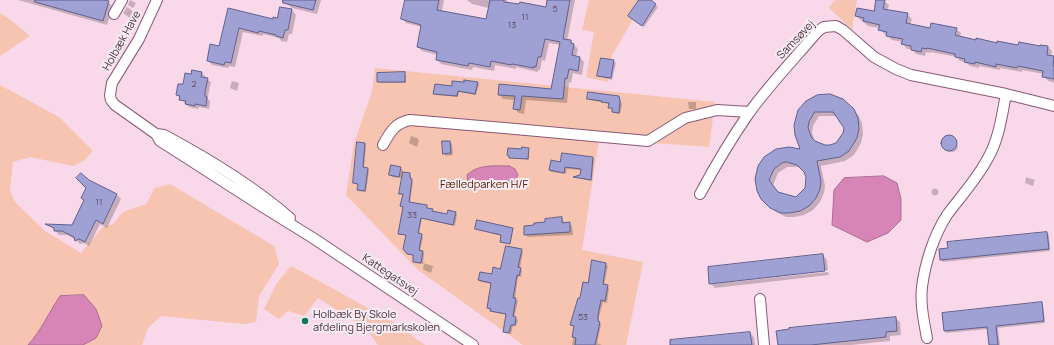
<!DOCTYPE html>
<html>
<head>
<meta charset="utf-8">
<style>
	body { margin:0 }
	canvas { display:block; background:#f9d8ea }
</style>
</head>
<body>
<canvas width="1054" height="345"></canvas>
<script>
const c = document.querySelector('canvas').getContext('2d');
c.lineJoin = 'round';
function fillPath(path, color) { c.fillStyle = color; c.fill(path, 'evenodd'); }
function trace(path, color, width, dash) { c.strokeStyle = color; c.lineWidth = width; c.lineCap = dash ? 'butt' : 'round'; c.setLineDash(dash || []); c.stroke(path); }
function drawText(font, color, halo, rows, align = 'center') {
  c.font = font + ' Manrope,sans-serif'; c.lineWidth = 4; c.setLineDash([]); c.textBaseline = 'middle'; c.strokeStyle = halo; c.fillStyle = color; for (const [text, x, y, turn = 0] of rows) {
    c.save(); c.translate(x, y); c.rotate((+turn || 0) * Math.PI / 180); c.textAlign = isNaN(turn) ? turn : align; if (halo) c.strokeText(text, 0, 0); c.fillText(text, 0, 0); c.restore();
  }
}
const green = new Path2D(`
	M589,0h55l-33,57 -3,25 -22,-5 8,-45 -12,-2z
	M835,0h22l-5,29 -23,-21z
	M0,13c11,6 20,15 30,23l-30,20z
	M375,68l340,34 -6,45 -110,-8 -17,111 61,12 -17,83h-103l-105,-75 -72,-75 8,-52 18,-51z
	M0,85l59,32 34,34 -8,9 -12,6 -43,-9 -17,5 -3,29 5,11 30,29 36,22 22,-26 10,-3 10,-12 23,-8 9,-16 15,-4 104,62 5,18 -20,32 -3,26 -12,2 -83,-8 -13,12 -6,17h-59l13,-7 -12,-43 -24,1c-11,16 -19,35 -32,49h-28z
	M291,266l30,16 72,40 32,23h-47l-12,-17 -48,-30 -14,18 -16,-5 -9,8 -15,-10 13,-26z`);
const water = new Path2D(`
	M509,166l6,3 3,6 -4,8 -24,5 -18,1 -4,-6 -1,-8c11,-11 28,-9 42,-9z
	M884,176l13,7 4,16v21l-13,13 -21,9 -35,-17 2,-35 10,-12z
	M84,295l12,14 6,17 -6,12 -13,7h-55c13,-14 21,-33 32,-49z`);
const shadow = new Path2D(`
	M18,0h82l8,2 5,5 -6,18z
	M130,0l6,3 -3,5 -5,-3z
	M288,0h33l-4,14 -25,-6 -5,-4z
	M406,0h38l-2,11 44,9 3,-12 -17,-4 -5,-4h40l1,3 38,5 2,-8h27l-8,41h4l7,8 -2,8 4,1 4,4 -2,13 -9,-2 -2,10 -2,-1 -2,21 -41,-3 -2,14 -5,-1 -5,-5 1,-8 -12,-1 -4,-5 53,-4 9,-45 -12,-2 -4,18 -3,-1 -2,10h-2v2l-22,-5v2l-21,-4 -1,6 -21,-4 -1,3 -31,-6 -4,-5 1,-4 -16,-4 -4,-4 4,-20 -16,-4 -4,-4z
	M641,0h8l9,7 -14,20 -12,-8z
	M877,0l7,1 5,4 -2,6 20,3 5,5 -2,6 21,4h25l5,4 -1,4 38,7 50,3 4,4 -1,6h3v27l-1,-2 -5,-1 -4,-5v-2l-22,-4v2l-22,-4v2l-21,-4v2l-9,-2 -5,-4 -5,-1 -3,-4 -26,-5v1l-5,-1 -1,4 -9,-2 -4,-5h-5l-4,-5v-2l-11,-2 -12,-10v-2l-12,-2 -12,-10 19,-4z
	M127,7l7,5 -4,6 -7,-5z
	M280,8l12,2 4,5 -4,19h-3l-2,8 -6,-1 -2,-3 -16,-4v2l-20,-4 -8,35 -6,-1 -1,2 -16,-3 -4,-5 12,-13 8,-37 45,10 5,-1z
	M613,61l3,2 -4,17 -11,-3 -3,-2z
	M202,73l3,3v2l2,1 4,3 -3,14v3l2,2 -1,8 -10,-2 -1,2 -9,-2 -12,-12 7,-9z
	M404,74l2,1v8h-26l-2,-2z
	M232,81l7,2 -2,8 -7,-3z
	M477,83l2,1 -3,11 -17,-3 -1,5 -22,-2 -2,-2 19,-6z
	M619,97l1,1 2,7 -2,9 -6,-1 -1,-2v-2l-4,-2 1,-3 -20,-4 -2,-1z
	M843,100l15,15 4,8 1,11 -2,9 -7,12 -9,6 -24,5 4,20 -1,7 -4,9 -7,8 -9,5 -10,2h-8l-10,-5 -15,-14 -2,-32 43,-15 -3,-41zM819,116h18l9,12 -6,13 -9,5 -11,-2 -5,-3 -3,-8 1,-7zM787,167h11l4,2 5,8 -1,11 -9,10 -18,-4 -6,-9 5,-12z
	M688,102h8v7h-7z
	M411,136l6,2 2,2 -2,7 -8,-4z
	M948,136l4,1 6,9 -1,4 -4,2h-4l-7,-8 3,-6z
	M450,142l2,2 1,11 -7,1 -2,-2z
	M365,144l1,1 -2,23 5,2 -3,22 -7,-1 -1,-1 1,-5 -5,-2z
	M529,149v11l-19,-3v-1z
	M592,158l2,1 -2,22 -17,-4 6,-2 1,-5 -15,-1 -1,5 -15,-2 -1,-2 11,-7z
	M400,168l3,2 -1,3 8,1 1,2v4l2,2 -3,21 17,3 1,3 6,3 14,4 1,-5 8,3 -2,12 -33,-8 -3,17 4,2 -3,14 4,2 -1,10 10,3 -2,7 -7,-3 -1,-1 1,-5 -9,-1 -1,-2v-5l-6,-3 -1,-17 -8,-3 5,-25 -3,-2 2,-11 -3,-2 2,-15 -10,-1 -2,-2z
	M1026,177l9,3 -2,6 -8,-3z
	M88,181l29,14 4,4 -14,29 -7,-4 -11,22 -5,-3 -4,1 -4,-4 -9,-5h-8l-4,-5 -7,-5 25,1 12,-25 -3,-3 5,-10z
	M931.5 192a3.5 3.5 0 1 1 7 0a3.5 3.5 0 1 1-7 0Z
	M561,218l3,3v3l5,-1 3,3 1,9 -45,2 -3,-3 21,-11z
	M476,229h36l-2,15 -9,-2 1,-6z
	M1047,233l2,2 1,16 -107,11 -2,-2 -1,-10z
	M521,250l2,2 -3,16 2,3 -1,6 -3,-1 -3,23 3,2 -4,17 4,2 -2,6h-3l-2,8 -7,-2 3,-17 -14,-3 -5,-4 4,-24 -11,-2 -2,-2 13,-5 9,-5z
	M823,255l4,5 1,10 -115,12v2l115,-12 1,3 -114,13 -5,-5 -1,-15z
	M593,262l13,2 2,2 -4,19 5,3 -2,15 -4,-1 -4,15v6l2,2 -4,18 5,2h-30l3,-18 -4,-2 10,-26 8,-15z
	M1041,303l2,2 2,18 -47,5 2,17h-10l-2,-16 -41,4 -3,-2z
	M895,318l5,4 1,13 -11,1v5l-39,4h-72z
	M750,333l4,4 1,8h-78z`);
const building = new Path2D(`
	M35,0h69l5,1 -6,20 -68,-19z
	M283,0h33l-3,10 -30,-7z
	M405,0h34l-2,10 49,9 4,-19h14v2l15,2 1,-2 26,5 1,-7h23l-7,39 8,1v3l3,1 -2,11 8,2 -2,14 -9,-2 -2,10 -2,-1 -2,21 -41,-3 -2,14 -7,-1 2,-13 -17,-1 1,-11 52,5 9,-47 -15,-3 -4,18h-3l-2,10 -2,-1v2l-22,-4 -1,1 -20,-4 -1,6 -21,-4 -1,3 -32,-6 1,-8 -20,-5 4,-22 -20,-6z
	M639,0h12l5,4 -14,22 -14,-10z
	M876,0h9l-2,9 25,4 -2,10 24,5 1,-5 26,5 -2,7 21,5v-2l21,5v-2l21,4 1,-3 21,4v-1l8,1 -1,9 7,1 -1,10h1v13l-12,-2 1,-6 -25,-5 -1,2 -21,-4v3l-21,-5v2l-11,-2 1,-3 -10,-2v-3l-28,-6v1l-5,-1 -1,4 -10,-2v-4l-10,-2 2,-5 -17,-3 1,-4 -9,-2 2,-5 -17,-4 1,-3 -9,-2 2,-8 17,3z
	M280,7l12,2 -4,21h-3l-2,8 -7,-2v-1l-17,-4 -1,2 -19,-5 -8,35 -6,-1 -1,3 -17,-4 3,-17 9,2 9,-38 45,11v-2l4,1z
	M601,58l13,2 -3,18 -14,-2z
	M192,70l10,2 -1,5 7,1 -3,14v4l2,1 -1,9 -11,-2v2l-10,-2 1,-3 -7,-1 1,-4 -4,-1 2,-11h5l2,-11 6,1z
	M405,72v10h-28v-9z
	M464,80l14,2 -3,12 -17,-3 -1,5 -24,-2 2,-10 17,2v-5l12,1z
	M588,92l31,4 1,6 -1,11 -7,-1v-4h-4l1,-5 -8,-1 1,-1 -15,-2z
	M830,94l13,5 11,10 4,9 1,11 -2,9 -8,13 -9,6 -23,4 4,20 -1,8 -4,9 -7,8 -9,5 -11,2h-8l-11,-5 -9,-9 -4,-8 -2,-12 3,-13 6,-9 12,-8 13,-2 11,2 -5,-14 -1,-10 4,-15 8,-9 11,-6zM815,112h18l11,16 -1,5 -7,10 -6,2h-5l-10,-4 -3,-3 -4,-10 1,-6zM787,162l10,3 7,7 2,5 -1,11 -9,9 -18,-5 -9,-12 5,-11 8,-6z
	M941 143a8 8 0 1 1 16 0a8 8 0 1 1-16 0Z
	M442,141h8l1,12 -8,1z
	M357,142l8,1 -2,24 5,1 -3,23 -8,-1 1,-6 -5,-1z
	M522,147l7,1 -1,11 -19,-1v-2l-2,-1 1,-7 13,1z
	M562,153l31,4 -2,23 -18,-3 7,-2 1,-6 -16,-2 -1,6 -15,-3 2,-10 9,2z
	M391,165l10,2 -2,10 -10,-2z
	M403,172l7,1v5l2,1 -3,23 18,3v3l6,1 -1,2 15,3 1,-4 8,2 -3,13 -32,-7 -3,15 4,1 -3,16 4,1 -2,12 -8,-1v-7l-6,-1 -4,-5 3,-14 -8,-1 5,-27 -3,-1 3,-12h-4z
	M81,173l8,7 28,14 -14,30 -7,-4 -11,22 -6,-3 -4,2 -1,-4 -12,-6h-8v-3l-9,-4 27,1 12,-25 -3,-2 5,-10 -10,-10z
	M562,217v6l8,-1v10l-46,3v-9l10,-1v-2l11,-1v-3z
	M477,220l36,8 -3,16 -10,-2 1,-7 -26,-6z
	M1047,232l2,17 -109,11 -1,-11 9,-1 -1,-6z
	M506,246l16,3 -4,18 3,1 -2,8 -2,-1 -4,23h3l-3,18 3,1 -1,8h-4l-2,8 -6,-1 3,-18 -16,-3 1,-2 -4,-1 4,-25 -13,-3 2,-8 12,2 1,-7 7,2z
	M823,254l2,17 -116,13 -1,-17z
	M592,260l14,3 -3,21 5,1 -3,16 -4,-1 -3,15v6l2,1 -5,23h-20l1,-7 -4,-1 2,-11 -4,-1 8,-27h2l3,-16 5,1z
	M1042,302l2,19 -48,5 2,19h-9l-2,-18 -43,4 -2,-18z
	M896,317l1,14 -11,1v5l-75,8h-33l-2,-14 13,-2v-1z
	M750,332l2,13h-82v-5z`);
const minor = new Path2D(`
	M157,0l-18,39 -27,44 -2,12 1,5 4,5 41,29 4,7 8,5 95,61 50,31 160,107
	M114,14l8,-14
	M156,134l8,1c45,24 88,50 126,83
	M383,145c7,-13 12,-22 27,-25l94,8 144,13 37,-23 32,-8 33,2
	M700,194c15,-28 31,-55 49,-81 21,-29 46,-55 69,-82l6,-4 12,-1 7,4 31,27 22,12 15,6 95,19 48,12
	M760,299l4,46
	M927,338c-3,-16 -7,-34 -5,-51 3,-24 12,-52 25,-72 14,-19 30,-36 41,-57 11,-19 14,-43 18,-64`);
const markers = [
	[305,321,4,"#0a7b56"]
];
const numberNames = [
	["5",555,9],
	["11",525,17],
	["13",512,25],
	["2",194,84],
	["11",99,202],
	["33",412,215],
	["53",583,317]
];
const streetNames = [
	["Samsøvej",796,40,-46],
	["Holbæk Have",122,41,-61],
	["Kattegatsvej",390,275,34]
];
const parkNames = [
	["Fælledparken H/F",484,185]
];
const poiNames = [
	["Holbæk By Skole",313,315],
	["afdeling Bjergmarkskolen",313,328]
];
fillPath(green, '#f6c4b0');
fillPath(water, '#d785b6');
trace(water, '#ac6c92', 1);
fillPath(shadow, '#0003');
fillPath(building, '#9fa0d3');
trace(building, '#60608e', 1);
trace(minor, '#885975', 12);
trace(minor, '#fff', 10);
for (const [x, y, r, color] of markers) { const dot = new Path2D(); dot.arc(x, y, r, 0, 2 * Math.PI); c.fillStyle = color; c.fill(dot); trace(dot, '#f8ecf3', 1.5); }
drawText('9px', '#5e4e64', null, numberNames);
drawText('11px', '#48323f', '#f8ecf3', streetNames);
drawText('11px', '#562005', '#f8ecf3', parkNames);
drawText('11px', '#48323f', '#f8ecf3', poiNames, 'left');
</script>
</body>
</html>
